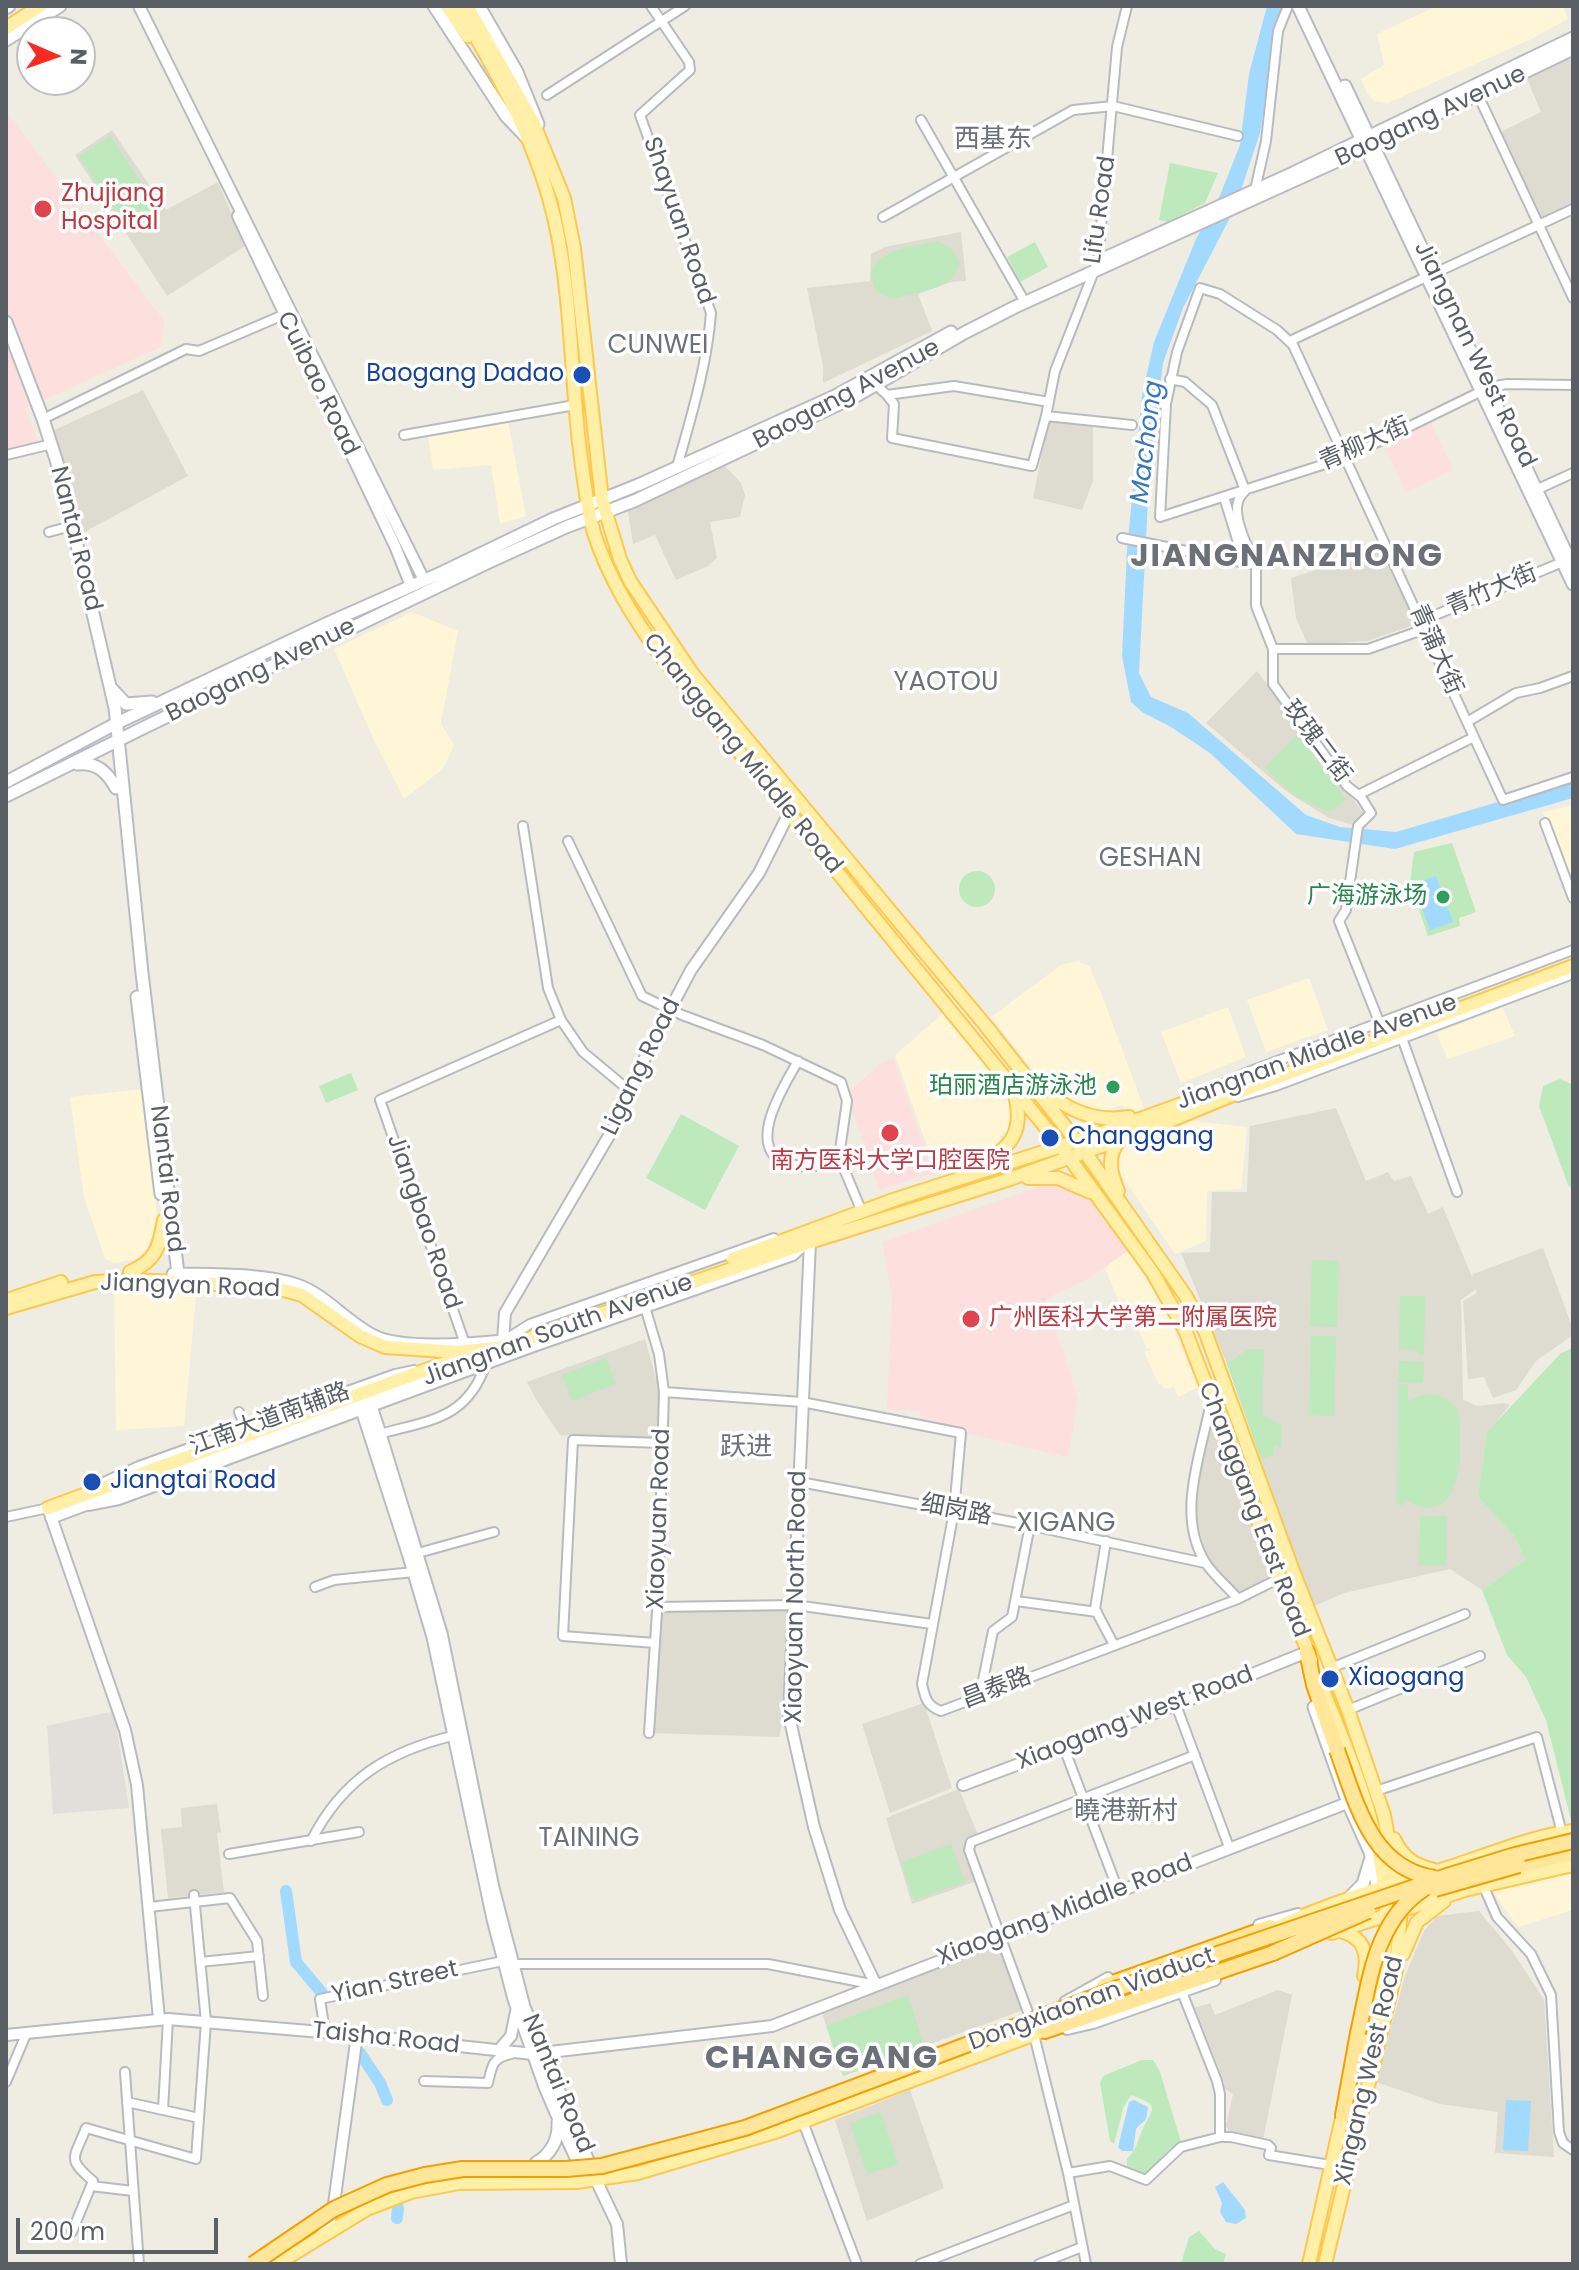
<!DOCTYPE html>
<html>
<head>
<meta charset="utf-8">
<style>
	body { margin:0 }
	#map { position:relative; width:1579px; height:2270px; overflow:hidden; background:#efece2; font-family:Poppins,sans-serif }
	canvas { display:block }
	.frame { position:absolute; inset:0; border:8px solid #5a5f65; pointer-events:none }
	.north { position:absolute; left:16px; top:16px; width:80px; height:80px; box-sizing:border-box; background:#fff; border:2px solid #bdbfc1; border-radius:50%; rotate:92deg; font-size:22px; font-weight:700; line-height:32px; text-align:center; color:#5a5f65 }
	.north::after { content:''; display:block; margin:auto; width:28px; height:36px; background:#f92a1e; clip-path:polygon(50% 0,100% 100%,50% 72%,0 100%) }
	.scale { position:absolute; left:16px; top:2218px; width:202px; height:36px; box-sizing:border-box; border:4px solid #5a5f65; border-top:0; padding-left:10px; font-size:24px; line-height:28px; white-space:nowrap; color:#5a5f65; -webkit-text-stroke:6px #fff; paint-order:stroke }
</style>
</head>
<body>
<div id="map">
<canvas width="1579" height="2270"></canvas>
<div class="frame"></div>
<div class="north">N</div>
<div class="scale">200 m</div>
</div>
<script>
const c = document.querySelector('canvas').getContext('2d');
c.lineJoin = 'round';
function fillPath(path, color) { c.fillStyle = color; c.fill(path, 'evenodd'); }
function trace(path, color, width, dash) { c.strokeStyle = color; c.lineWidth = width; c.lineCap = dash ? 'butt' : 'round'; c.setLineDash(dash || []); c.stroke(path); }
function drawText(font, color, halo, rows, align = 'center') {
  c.font = font + ' Poppins,"Noto Sans SC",sans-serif'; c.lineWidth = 7; c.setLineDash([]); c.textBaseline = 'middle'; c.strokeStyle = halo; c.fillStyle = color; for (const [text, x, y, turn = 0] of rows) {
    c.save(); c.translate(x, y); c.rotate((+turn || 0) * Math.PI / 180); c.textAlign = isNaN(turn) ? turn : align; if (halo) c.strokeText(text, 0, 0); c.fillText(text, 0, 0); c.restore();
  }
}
const commercial = new Path2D(`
	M1437,6h126l5,13 -39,21 -141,63 -14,-2 -7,-8 -6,-14 23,-14 -7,-31z
	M508,421l18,95 -26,8 -9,-59 -58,5 -5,-36z
	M412,612l46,19 -17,92 13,22 -11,24 -39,30 -31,-61 -39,-89z
	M1573,805v83l-30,-76z
	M1078,961l11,5 13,29 43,116 -17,4 -6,-10 -24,8 -16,-4 -33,-18 -58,-74 70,-52z
	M1309,978l19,52 -62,22 -19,-52z
	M1228,1007l18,50 -65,26 -20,-51z
	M1503,1008l12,28 -67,23 -12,-26z
	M947,1010l63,79 5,36 -20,27 -59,19 -41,-116z
	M142,1089l16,135 -4,15 -17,20 -23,4 -9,-4 -21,-62 -14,-100z
	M1193,1121l54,6 -6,62 -34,2 -1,50 -31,13 -59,-86v-11l8,-9z
	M1129,1250l36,60 34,77 -21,10 -4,-10 -5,2 -5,-1 -2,-4 -3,1 -15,-33 9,-4 -6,1 -12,-26 -6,2 -25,-59z
	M197,1286l-13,140 -68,4 -2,-143z
	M1573,1869v41l-55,17 -28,-39z`);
const industrial = new Path2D(`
	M114,1711l15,97 -76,6 -6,-88z`);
const education = new Path2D(`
	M1568,53l5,11v143l-33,16 -41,-90 42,-21 -16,-38z
	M112,130l54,80 52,-28 27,64 -78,50 -92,-141z
	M961,232l5,49 -15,1 -33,12 14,37 -109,52v-17l-16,-78 63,-7 1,-27 14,-7z
	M143,390l45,86 -109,59 -27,-104z
	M1049,419l44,7v55l-11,29 -49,-12z
	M722,463l19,20 4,12 -5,22 -30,5 7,36 -9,8 -32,14 -21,-45 -22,9 -5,-33z
	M1386,547l31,77 -50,17 -59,4 -12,-27 -5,-40z
	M1257,671l107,143 -11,11 -24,-7 -43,-27 -80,-68z
	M1336,1108l30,73 22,-9 6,9 17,-5 17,38 15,-7 29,70 1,-3 70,-26 30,81v6l-37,26 -20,29 -23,8 -9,-21 -16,2 -5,-78 14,-8 -1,-4 -15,11 2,100 14,6 28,-3 5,2 -23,28 -9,64 37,40 10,23 -43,30 -32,-21 -106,24 -32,14 -83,-238 -48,-116 29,-1 2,-60h35l3,-66z
	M645,1339l15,54 -3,46 -97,-4 -23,-34 -10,-19z
	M1218,1425l56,151 -34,17 -25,-25 -9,-13 -11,-41v-16l13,-69z
	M795,1605l-10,107 -6,25 -130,-4 8,-126z
	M924,1703l28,85 -62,25 -28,-89z
	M959,1789l19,46 -13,8 12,38 -65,23 -26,-86z
	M217,1804l4,28 -4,1 7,59 -56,6 -7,-69 21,-2 -1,-19z
	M1479,1911l34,41 31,48 10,157 -59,-4 3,-41 -58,-8 -64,-22 29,-106 19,-45 13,-15z
	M999,1937l27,72 -183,67 -23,-69z
	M1278,1990l14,5 -29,145 -32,-6 -5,-8 7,-32 -8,-5 -2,-10 -28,-71 15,-5 5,12z
	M910,2090l34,98 -77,33 -32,-101z`);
const medical = new Path2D(`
	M6,111l158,210 -3,26 -136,61 15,41 -34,10z
	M1430,421l23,49 -47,22 -22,-48z
	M894,1059l39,114 -54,17 -32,-96 36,-33z
	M1047,1184l28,6 18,12 36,48 -36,26 -47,23 32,100 -10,58 -147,-34 -1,-12 -33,-2 5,-111 -10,-56z`);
const green = new Path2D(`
	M110,136l47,71 -31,21 -47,-72z
	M1170,163l48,10 -13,30 -36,19 -10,-2z
	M938,241l13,8 8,11c0,30 -44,32 -67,39l-16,-8c-19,-41 34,-43 62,-50z
	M1035,242l13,25 -28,15 -13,-25z
	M1297,735l49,64 -17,13 -33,-15 -31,-29z
	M1452,843l24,69 -17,6 1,8 -32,10 -18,-53 4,-31z
	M959 889a18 18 0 1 1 36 0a18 18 0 1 1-36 0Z
	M351,1073l7,17 -32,13 -7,-17z
	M1560,1079l13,6v100l-4,2 -30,-81 4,-20z
	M681,1114l58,32 -34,64 -59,-32z
	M1312,1260l27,1 -2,66 -27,-1z
	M1400,1296h25l-1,59h-6l-1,-5 -18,-1z
	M1311,1336h25l-2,80 -25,-1z
	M1573,1348v471l-2,1 -25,-100 -20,-43 -19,-22 -25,-65 43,-30 -10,-23 -37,-40 9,-65 74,-79z
	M1248,1349h16l-2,65 19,12v21l-7,-2v10l-13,4 -34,-95z
	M606,1358l10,26 -44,17 -10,-26z
	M1399,1361l25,1 -1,21 -25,-1z
	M1398,1384h10v17c21,-11 34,-9 50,8 3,26 8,91 -24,98 -12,2 -20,-1 -29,-9l-1,7h-7z
	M1420,1516h27l-1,50 -27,-1z
	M951,1844l14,38 -51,18 -13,-38z
	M908,1995l16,51 -81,30 -17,-50z
	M1142,2060h11l7,12 21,70c-18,7 -22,24 -37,33l-17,-8v-8c9,-9 10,-16 15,-28 9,-22 22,-24 -11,-36l-7,11 -10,38 -4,-3 -10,-58 3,-7z
	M881,2112l17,52 -31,10 -17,-51z
	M1199,2231l16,18 11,5 -3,10h-42l8,-27z`);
const water = new Path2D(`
	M1267,6h16l-6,13 -17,114 -25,75 -52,100 -20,55 -13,99 -11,211 12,24 37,16 118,102 34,12 56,5 177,-52v18l-178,51 -99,-15 -86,-81 -39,-26 -29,-15 -11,-10 -9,-46 5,-106 15,-155 12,-53 42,-103 23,-41 21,-53 9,-71z
	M1436,876l17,46 -23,8 -17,-46z
	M1134,2100l14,7c-2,18 -2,10 -12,22l-3,22h-11l-4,-4 11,-45z
	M1506,2100l25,1 -3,50 -25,-1z
	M1223,2182l22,28 1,8 -10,6 -10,-2 -6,-10 2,-9 -7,-16z`);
const river = new Path2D(`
	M286,1891l10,71 26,31
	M360,2053l20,30 7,17
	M397,2218l1,-10`);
const minor = new Path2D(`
	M651,6l38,56 1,8 -50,45 71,198c-4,53 -20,104 -34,154
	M1127,6l-10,41 -19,214 -43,110 -9,45 86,9
	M547,95l138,-89
	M1478,95l95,203
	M921,120l101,177
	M1255,190l11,-49 12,-110 10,-25
	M883,217l190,-107 40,-4 125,30
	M1435,273l138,-64
	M1290,341l136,-64
	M1170,379l15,3 27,23 33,85
	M876,385l11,10 67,-9 95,16
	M1573,385l-66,-1 -17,3 -143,70 -187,60 6,-113 11,-52 23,-64 20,6 57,36 16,15 210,455 70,-23
	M887,395l7,9 -2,34 140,28 14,-50
	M43,419l143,-70 13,2 91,-39
	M404,435l171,-30
	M6,455l46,-11
	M1538,489l35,-16
	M1245,491c-3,3 -6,7 -7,11 -5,15 11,49 18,63
	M1224,497l20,65
	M49,532l19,-5
	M1122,538l134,27v41l17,43v35l74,102 14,11 10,16 -13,13 -12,84 -7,11 43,108
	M1421,621l144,-60
	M1273,649h95l57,-20
	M1467,722l49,-29 24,-5 33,-12
	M1358,795l116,-58
	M1545,823l28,75
	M523,826l25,162 13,32 22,32 48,40
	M568,841l74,155 40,19 81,30 78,37 6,19 -8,56
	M1402,1038l55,154
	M798,1061c-15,26 -56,91 -8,103 19,5 32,2 49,-7l23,55
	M1223,1084l22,-11 328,-123
	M1238,1097l38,-11 297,-112
	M645,1307l14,47 5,38 -6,205 -9,136
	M503,1341l27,-17 244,-86
	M465,1344l-85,-244 181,-80
	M664,1392l138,10 159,31 -7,78 -32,173c3,14 5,22 19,27l297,-112 40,-20
	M1215,1407l-6,4c-10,49 -32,105 -4,151 8,13 23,25 33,37
	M239,1412l8,19
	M376,1435c52,-15 90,-14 110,-71
	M800,1482l218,41 187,40
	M89,1489l50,-23 256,-92 19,-4
	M88,1506l31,-6 412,-152 262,-92 10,-9
	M6,1517l42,-9
	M1106,1541l-11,68 19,36
	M418,1553l76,-21
	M315,1587l19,-7 80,-8
	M1016,1601l81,11
	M657,1607l138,-2 137,19
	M655,1643l-92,-7 10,-196 89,3
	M1331,1668l134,-54
	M980,1695l13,-64 19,-14 18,-92
	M1176,1705l53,142
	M1348,1710l132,-54
	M1064,1748l54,142
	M1376,1791l161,-54 25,96
	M311,1841c32,-63 78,-90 145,-106
	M229,1854l130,-22
	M1483,1885l14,32 34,37 20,41 8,137 4,11 10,7
	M149,1907l81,-9 27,43 6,55
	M200,1962l59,-6
	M511,1964h257l108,21
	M1182,1992l35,89 3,13v43h11l37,8 3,3 -2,7 61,10
	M1029,2015l-60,-165 2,-8 224,-87
	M325,2032l-5,-33 183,-38
	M1034,2035l34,138 18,91
	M125,2072l14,192
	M424,2081l64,2c4,-17 4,-25 23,-29
	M6,2082l21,-50
	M127,2102l72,16
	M163,2110l5,-91
	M803,2122l54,142
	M1068,2173l42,-7 36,14 35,-33 39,-10
	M91,2186l42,5
	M72,2232l21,-51c-27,-23 -19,-22 -7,-53l110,31 10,-137 -12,-127
	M920,2264l154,-59
	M1039,2264l43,-17`);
const tertiary = new Path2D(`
	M139,6l285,574
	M238,216l157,330 16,40
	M810,1242l-21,474 25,111 26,83 36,75
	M503,1341l2,-28 112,-191 31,-71 43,-81 68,-97 29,-58 14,-11
	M48,1508l77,222 12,55 22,234
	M51,1518l308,-115
	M963,1785l213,-80 131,-53
	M1259,1925l39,-11
	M1065,2002l43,-24
	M1067,2029l26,-6 122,-43
	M6,2035l162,-16 189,16 176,19 239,-28 583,-226
	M498,2051l13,-15 6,-29
	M596,2180l21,44 4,40
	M321,2236l9,-15 4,-17 23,-169`);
const secondary = new Path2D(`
	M434,6l72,110 22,23
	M479,6l38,66 21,52
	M1298,6l275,578
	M6,8l3,-2
	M6,40l54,-34
	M1345,86l228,481
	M1096,262l195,-88 282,-136
	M6,322l37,97 17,53 55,236 27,265 36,301 -5,8
	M112,689l14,15 26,-2
	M77,764c20,-2 30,8 39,24
	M6,782l111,-59 213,-101 113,-50 110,-53 85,-34 197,-89 116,-64
	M6,796l143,-71 340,-163 77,-35 68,-26 224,-106 106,-62 51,-26 351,-159 207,-99
	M137,997l24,197
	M173,1274c36,1 91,-1 124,11 29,10 49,37 77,51 27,14 98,8 129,5
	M361,1394l8,6 11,34 61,199 52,255 31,119 72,173 -18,-18 -11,-24 -22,-51 -31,-88 -21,-80 -60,-282 -24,-81 -48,-149z
	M364,1402l137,-53
	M1314,1707l34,96 22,49 10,46
	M1350,1897l13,-13 7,-23
	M536,2163c15,-9 23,-24 22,-41`);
const primary = new Path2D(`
	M447,6l21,30
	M458,6c41,70 81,140 98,220 15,71 15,145 23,217 4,30 7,61 15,90 14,44 39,84 66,122l400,490 93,128 32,57 126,330
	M467,6l66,116 31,76 10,50 28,252 18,59 10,22 62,92 294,353 99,126 100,143 20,36 88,240 55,139 36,105 17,95 -5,60 -71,294
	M6,28l34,-22
	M1041,1088c26,22 54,35 88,29
	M978,1168c32,-21 48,-35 36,-76
	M1028,1178h30l32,14
	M1118,1191c-7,-17 -12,-34 1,-50
	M733,1259l163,-60 200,-64 163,-59
	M130,1272c27,-12 29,-25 34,-52
	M10,1299l51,-17
	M6,1308l89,-26 39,-2 118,6 24,2 26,7 58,41 25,11 73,5 47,-5 305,-105 200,-63 147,-53 100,-41 316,-119
	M48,1508l419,-153
	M1319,1681c33,80 70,164 67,252 -1,44 -15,90 -28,132
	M1394,1839c9,19 20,26 40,31
	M1269,1931c54,-26 111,-43 168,-60 45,-13 89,-34 136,-40
	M1340,1931c24,6 29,22 24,45
	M1332,1933l133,-43 108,-25
	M1403,1954l14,-32 27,-21
	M277,2264l90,-55 44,-17 48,-9 118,-1 61,-9 140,-42 273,-103
	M1309,2264l35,-155`);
const trunk = new Path2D(`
	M1307,1652l7,33 23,65
	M1519,1865l54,-12
	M1104,1986l166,-59
	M1045,2031l228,-78
	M1343,2115l15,-82`);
const trunkBridge = new Path2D(`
	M1337,1750c19,52 34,119 98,128
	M1435,1889l84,-24
	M1273,1953l95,-42
	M1358,2033c12,-53 17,-113 67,-145
	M253,2264l81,-55 53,-24 38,-10 38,-6h103l36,-3 143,-38 373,-140 332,-113 65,-20 58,-14`);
const markers = [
	[43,209,10,"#e0444e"],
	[582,375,10,"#1a4fb4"],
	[1443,897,8,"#2e9e5b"],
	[1113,1087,8,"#2e9e5b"],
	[890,1133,10,"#e0444e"],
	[1050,1138,10,"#1a4fb4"],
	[971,1319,10,"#e0444e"],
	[92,1482,10,"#1a4fb4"],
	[1330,1679,10,"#1a4fb4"]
];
const streetNames = [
	["Baogang Avenue",1431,117,-25],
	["Lifu Road",1101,210,-82],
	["Shayuan Road",678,221,71],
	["Jiangnan West Road",1474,355,64],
	["Cuibao Road",317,384,64],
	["Baogang Avenue",847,395,-28],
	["青柳大街",1365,445,-24],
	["Nantai Road",75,539,76],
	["青竹大街",1492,591,-23],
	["青蒲大街",1435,650,66],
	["Baogang Avenue",261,671,-26],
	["玫瑰二街",1316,742,53],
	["Changgang Middle Road",742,754,51],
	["Jiangnan Middle Avenue",1317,1053,-20],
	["Ligang Road",642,1067,-64],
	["Nantai Road",166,1179,83],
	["Jiangbao Road",423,1222,71],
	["Jiangyan Road",190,1287,2],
	["Jiangnan South Avenue",558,1331,-20],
	["江南大道南辅路",270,1420,-20],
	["Changgang East Road",1253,1510,69],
	["细岗路",956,1511,11],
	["Xiaoyuan Road",660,1519,-88],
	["Xiaoyuan North Road",797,1597,-89],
	["昌泰路",997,1689,-21],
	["Xiaogang West Road",1135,1719,-21],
	["Xiaogang Middle Road",1065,1911,-21],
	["Yian Street",395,1983,-12],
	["Dongxiaonan Viaduct",1092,2000,-20],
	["Taisha Road",386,2039,6],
	["Xingang West Road",1370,2071,-77],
	["Nantai Road",557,2084,67]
];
const healthNames = [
	["Zhujiang",61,195],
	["Hospital",61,223],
	["南方医科大学口腔医院",890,1162,"center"],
	["广州医科大学第二附属医院",989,1319]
];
const transitNames = [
	["Baogang Dadao",564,375,"right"],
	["Changgang",1068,1138],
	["Jiangtai Road",110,1482],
	["Xiaogang",1348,1679]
];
const leisureNames = [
	["广海游泳场",1427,897],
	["珀丽酒店游泳池",1097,1087]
];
const neighbourhoodNames = [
	["西基东",993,140],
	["CUNWEI",658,346],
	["YAOTOU",946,683],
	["GESHAN",1150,859],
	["跃进",746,1448],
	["XIGANG",1066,1524],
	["曉港新村",1126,1812],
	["TAINING",589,1839]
];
const waterNames = [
	["Machong",1148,442,-83]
];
const districtNames = [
	["JIANGNANZHONG",1287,558],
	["CHANGGANG",822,2060]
];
fillPath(commercial, '#fff5d7');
fillPath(industrial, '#e2dfda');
fillPath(education, '#dedbd1');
fillPath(medical, '#fddfdd');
fillPath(green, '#bde9bc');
fillPath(water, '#a2d9ff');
trace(river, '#a2d9ff', 12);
trace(minor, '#b7bbc0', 12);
trace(tertiary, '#b7bbc0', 14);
trace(secondary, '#b8bcc2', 15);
trace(primary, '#fec84c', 16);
trace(trunk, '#f1a000', 18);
trace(minor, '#fff', 8);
trace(tertiary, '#fff', 10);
trace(secondary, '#fff', 11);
trace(primary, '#ffefa7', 12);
trace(trunk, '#ffe698', 14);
trace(trunkBridge, '#f1a000', 18, []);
trace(trunkBridge, '#ffe698', 14);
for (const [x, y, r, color] of markers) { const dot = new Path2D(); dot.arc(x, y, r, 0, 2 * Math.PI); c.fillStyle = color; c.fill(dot); trace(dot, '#fff', 3); }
drawText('24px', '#5a5f65', '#fff', streetNames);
drawText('24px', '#be3a42', '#fff', healthNames, 'left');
drawText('24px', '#164399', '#fff', transitNames, 'left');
drawText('24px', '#27864d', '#fff', leisureNames, 'right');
drawText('26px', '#6b7177', '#fff', neighbourhoodNames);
drawText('italic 26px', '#3579bb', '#fff', waterNames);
c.letterSpacing = '2px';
drawText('bold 32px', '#6b7177', '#fff', districtNames);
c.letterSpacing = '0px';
</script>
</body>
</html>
